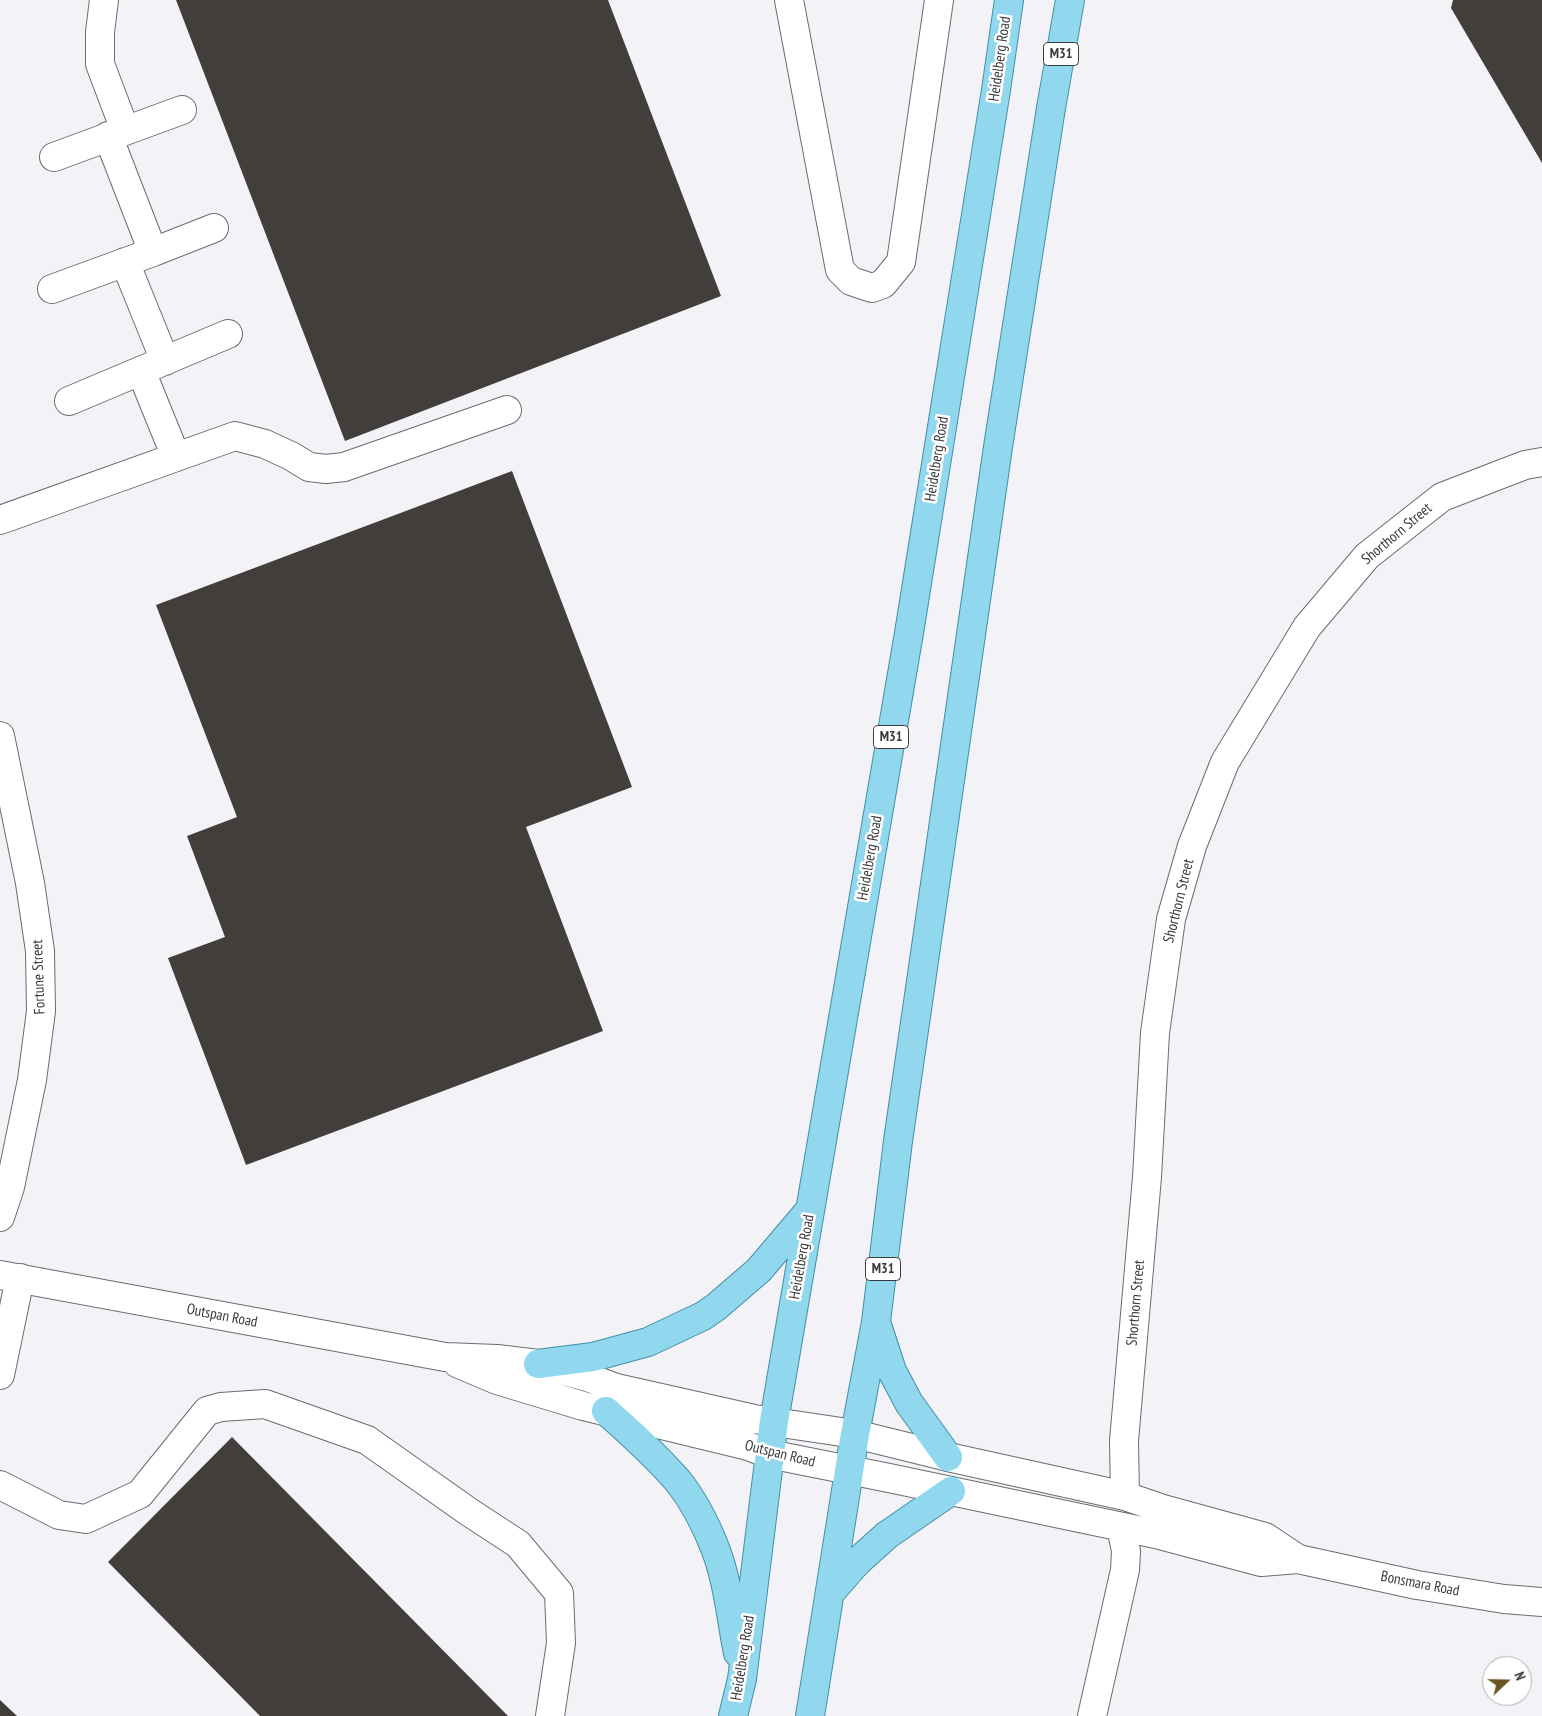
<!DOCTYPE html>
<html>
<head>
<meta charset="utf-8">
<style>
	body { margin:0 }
	#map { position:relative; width:1542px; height:1716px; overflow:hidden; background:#f3f2f6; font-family:"PT Sans Narrow",sans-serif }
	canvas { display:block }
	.north { position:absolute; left:1482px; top:1656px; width:50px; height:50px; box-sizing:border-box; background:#fff; border:1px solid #b0b0b1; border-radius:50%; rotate:69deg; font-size:14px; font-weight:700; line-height:20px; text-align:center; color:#3a393b }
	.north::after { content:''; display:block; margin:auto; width:18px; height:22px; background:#695423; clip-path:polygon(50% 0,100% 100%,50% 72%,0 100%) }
</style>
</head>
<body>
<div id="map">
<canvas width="1542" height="1716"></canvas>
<div class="north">N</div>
</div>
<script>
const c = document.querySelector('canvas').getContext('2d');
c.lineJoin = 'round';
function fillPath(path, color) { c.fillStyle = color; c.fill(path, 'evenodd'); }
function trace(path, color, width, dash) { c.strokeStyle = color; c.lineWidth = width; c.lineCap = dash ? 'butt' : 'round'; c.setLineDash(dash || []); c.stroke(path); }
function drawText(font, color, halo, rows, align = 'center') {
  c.font = font + ' "PT Sans Narrow",sans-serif'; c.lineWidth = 5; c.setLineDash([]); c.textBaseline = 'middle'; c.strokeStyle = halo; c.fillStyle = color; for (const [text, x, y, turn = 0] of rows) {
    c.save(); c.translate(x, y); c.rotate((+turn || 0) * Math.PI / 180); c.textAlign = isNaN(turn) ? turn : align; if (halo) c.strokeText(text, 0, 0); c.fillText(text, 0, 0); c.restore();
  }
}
const building = new Path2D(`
	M176,0h432l113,296 -376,145z
	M1453,0h89v163l-91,-155z
	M512,471l120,316 -106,40 77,204 -357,134 -78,-207 57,-21 -38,-101 50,-19 -81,-212z
	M232,1437l276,279h-248l-152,-154z
	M0,1700l17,16h-17z`);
const minor = new Path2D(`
	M104,0l-4,32v32l25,66
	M789,0l51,270 11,11 21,7 11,-4 18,-22 38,-262
	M108,136l45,116
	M54,157l128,-47
	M125,262l40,99
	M52,289l101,-37 61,-24
	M141,371l35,86
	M69,401l159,-67
	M0,520l235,-84 30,8 26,12 18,11 17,2 18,-2 163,-57
	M0,736l30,147 10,68 1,60 -9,69 -22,107 -10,30
	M0,1275l445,82 52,2 41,5 49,13 29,11 138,31 101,15 93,23 177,39 38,13 102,28 33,22
	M457,1363l40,17 86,26 165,40 21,8 120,24 267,56 105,28 37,-3 119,26 87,14 38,3
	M0,1375l20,-97
	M0,1485l59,30 27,4 54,-25 67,-83 14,-4 44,-3 102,36 102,72 49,32 41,49 2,50 -11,73
	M1125,1496l-1,-55 23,-264 8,-144 16,-114 21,-73 33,-84 82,-135 60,-71 75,-59 83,-32 17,-3
	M1092,1716l33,-146 1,-19 -5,-24`);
const major = new Path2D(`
	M877,1325l15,46 17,32 39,54
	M538,1364l55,-7 55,-15 55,-26 13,-9 43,-37 50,-59
	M606,1411c25,22 50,45 72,70 15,19 28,44 37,67 13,33 16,71 23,105
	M830,1593l27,-31 30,-27 64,-44
	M733,1716l9,-37 32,-258 135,-788 87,-543 13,-90
	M810,1716l45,-282 21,-112 22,-181 100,-694 53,-339 19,-108`);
const shields = [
	[1061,54,35],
	[891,737,35],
	[883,1269,35]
];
const shieldNames = [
	["M31",1061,54],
	["M31",891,737],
	["M31",883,1269]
];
const streetNames = [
	["Heidelberg Road",1000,59,-82],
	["Heidelberg Road",937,459,-81],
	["Shorthorn Street",1397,534,-40],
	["Heidelberg Road",870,858,-80],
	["Shorthorn Street",1179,901,-76],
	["Fortune Street",39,977,-92],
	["Heidelberg Road",802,1257,-80],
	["Shorthorn Street",1136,1303,-85],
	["Outspan Road",222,1316,11],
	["Outspan Road",780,1454,14],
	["Bonsmara Road",1420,1584,11],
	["Heidelberg Road",743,1658,-81]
];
fillPath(building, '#413e3c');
trace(minor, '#6c6b6f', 30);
trace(major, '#428fa8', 30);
trace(minor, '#fff', 28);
trace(major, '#91d7ee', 28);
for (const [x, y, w] of shields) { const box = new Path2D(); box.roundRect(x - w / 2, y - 11.5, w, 23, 4); c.fillStyle = '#fff'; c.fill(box); trace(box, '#3a393b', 1); }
drawText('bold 14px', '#3a393b', null, shieldNames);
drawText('15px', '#3a393b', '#fff', streetNames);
</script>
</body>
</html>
